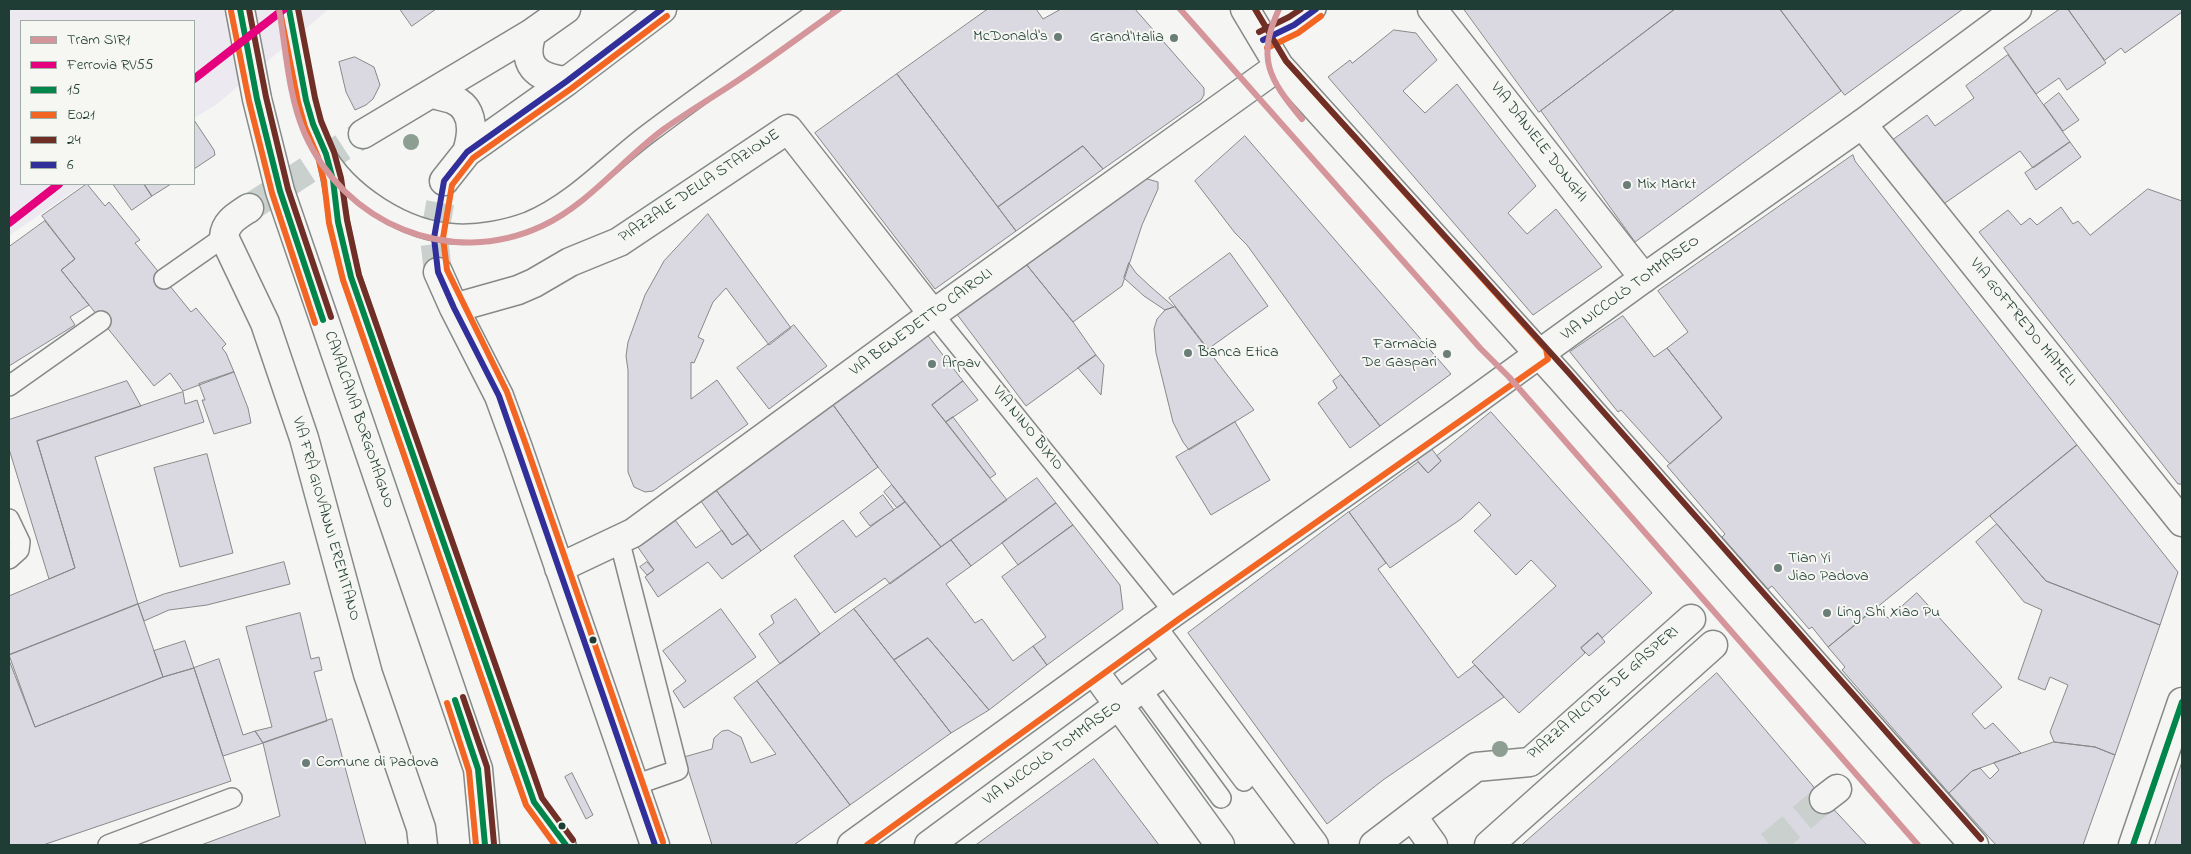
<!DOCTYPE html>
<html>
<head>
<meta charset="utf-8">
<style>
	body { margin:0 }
	#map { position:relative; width:2191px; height:854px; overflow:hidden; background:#f5f5f3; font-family:"Indie Flower",sans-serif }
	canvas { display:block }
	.frame { position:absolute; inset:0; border:10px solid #1f3d34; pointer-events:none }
	.legend { position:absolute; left:20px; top:20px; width:175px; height:165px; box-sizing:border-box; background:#f6f6f2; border:1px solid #a0aca6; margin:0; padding:6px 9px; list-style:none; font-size:15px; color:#1f3d34 }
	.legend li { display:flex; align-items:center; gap:10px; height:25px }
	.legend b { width:25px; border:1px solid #a0aca6 }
</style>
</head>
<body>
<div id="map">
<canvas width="2191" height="854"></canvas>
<div class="frame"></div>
<ul class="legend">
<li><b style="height:6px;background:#d5969b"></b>Tram SIR1</li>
<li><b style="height:6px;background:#e5007d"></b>Ferrovia RV55</li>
<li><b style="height:6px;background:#00854a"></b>15</li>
<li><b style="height:6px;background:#f26522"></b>E021</li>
<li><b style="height:6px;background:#6f2f26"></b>24</li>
<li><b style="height:6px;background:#312f9a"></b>6</li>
</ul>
</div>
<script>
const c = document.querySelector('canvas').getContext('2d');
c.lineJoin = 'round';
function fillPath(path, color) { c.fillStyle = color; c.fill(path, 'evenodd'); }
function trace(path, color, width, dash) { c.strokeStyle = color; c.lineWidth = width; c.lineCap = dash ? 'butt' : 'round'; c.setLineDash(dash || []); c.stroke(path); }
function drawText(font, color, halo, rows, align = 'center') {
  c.font = font + ' "Indie Flower",sans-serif'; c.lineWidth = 4; c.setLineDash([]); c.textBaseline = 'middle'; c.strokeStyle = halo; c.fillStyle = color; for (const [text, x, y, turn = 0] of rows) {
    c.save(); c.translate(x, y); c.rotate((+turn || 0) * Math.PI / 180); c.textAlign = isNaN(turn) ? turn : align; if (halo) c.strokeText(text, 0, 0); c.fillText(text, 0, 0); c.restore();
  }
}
const built = new Path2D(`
	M9,9h320l-113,96 -22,13v-97h-173v163h63l-75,52z`);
const building = new Path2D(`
	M400,9h36l-24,17z
	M988,9h48l7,10 18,-10h74l69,79v7l-3,5 -98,69 -20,-23 -85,61 -101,-133z
	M1464,9h211l-136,103z
	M1675,9h105l61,82 -206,151 -94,-131z
	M1780,9h183l-118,86z
	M2060,9h8l38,54 -39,27 -8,-12 -23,16 -32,-46z
	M2068,9h114v3l-57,41 -4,-5 -16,12z
	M1394,30l22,3 21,27 -34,31 22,22 32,-29 79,102 -28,27 19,21 29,-25 46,58 -69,48 -205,-238 22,-17 2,3z
	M2008,55l62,87 -37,26 -13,-17 -85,59 -47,-67 39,-28 8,11 14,-10 25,-18 -8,-12z
	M355,57l19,10 6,18 -7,14 -7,6 -11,5 -9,-18 -7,-30z
	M897,74l119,157 -81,58 -120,-156z
	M2059,93l20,27 -16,11 -19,-26z
	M194,120l20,30 1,5 -21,14z
	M1245,136l206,238 -71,52 -39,-51 -94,-130 -12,-12 -40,-52z
	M2070,142l11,15 -45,33 -11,-17z
	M1083,146l20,23 -87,62 -18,-24z
	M1853,155l2,6 222,284 -249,202 -16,-20 -3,2 -37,-43 -4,3 -46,-52 3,-3 -58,-68 55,-48 -55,-70 21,-16 -30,-41z
	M1144,178l14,4v7l-16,36 -20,61 -49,36 -47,-58 35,-23 -2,-2z
	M87,184l18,22 4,-4 31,38 -5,3 22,27 34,42 5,-4 30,36 -4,4 4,5 8,19 -51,19 -13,-18 -16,13 -93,-116 14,-11 -33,-43z
	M113,184h31l8,12 -20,14z
	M144,184h27l-19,12z
	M2148,189l34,12v283h-4l-199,-252 29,-22 13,15 9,-7 7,7 24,-18 12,17 5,-3 12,14z
	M708,214l83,114 -22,17 -43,-57 -13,14 -15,35 6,3 -10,23 -3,-1v37l26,-19 31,44 -95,67 -8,1 -11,-5 -6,-15v-102l-2,-14 2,-14 17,-47 19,-34z
	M45,221l30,38 -14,11 28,35 -19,12 5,8 -66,41v-119z
	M1230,253l38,53 -60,43 -39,-51z
	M1129,263l7,10 15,14 23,20 -9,3 -21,-14 -20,-18z
	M1026,264l47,58 23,33 -70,51 -70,-93z
	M1175,307l79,103 -65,40 -6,-8 -10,-20 -17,-69 -2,-24 3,-10 8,-9z
	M1623,316l31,41 13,-9 55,70 -52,46 -49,-54 -3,2 -48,-60z
	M794,325l33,41 -58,43 -32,-41z
	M926,333l37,48 -31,24 75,95 -66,47 -63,-80 -47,-65z
	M1096,355l8,10 -3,30 -23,-27z
	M234,372l14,36 3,15 -37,11 -12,-34h3l-6,-16z
	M1341,375l39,51 -30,22 -32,-45 19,-15 -4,-7z
	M127,381l14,25 -104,35 38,127 -26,11 -40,-130v-29z
	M963,381l15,19 -32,22 -14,-17z
	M183,392l2,12 12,-4 7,22 -109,35 43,147 -129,51v-59l66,-28 -38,-127z
	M831,402l47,65 -117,84 -48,-65z
	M1491,412l161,181 -50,45 -4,-5 -17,15 4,5 -66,60 -47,-51 84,-76 -25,-26 -15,15 -42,-44 17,-16 -12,-13 -18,17 -71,49 -41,-56 69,-50 10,11 13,-12 -4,-5z
	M953,417l43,57 -6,4 -44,-56z
	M1235,422l35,58 -59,35 -35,-58z
	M2077,445l101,127 -18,53 -114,-44 -56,-65z
	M1431,448l10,13 -13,12 -12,-14z
	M207,454l26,99 -53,14 -26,-99z
	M1037,478l19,25 -85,63 -20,-26z
	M892,485l13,17 -8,6 -13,-16z
	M713,486l35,48 -16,11 -34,-48z
	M883,495l11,15 -24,16 -10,-13z
	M905,502l36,45 -51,37 -5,-6 -50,35 -41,-57 49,-36 13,17z
	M1056,503l17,22 -55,40 -16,-22z
	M1349,512l37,51 -8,6 80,109 17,-13 29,32 -121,83 -56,44 -139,-191z
	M672,516l24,32 26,-18 10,15 16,-11 13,17 -39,28 -14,-17 -50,35 -13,-20 9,-7 -19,-27z
	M1997,524l49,57 114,44 -45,130 -20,-8 -41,-5 -4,-10 18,-47 -18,-8 -5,13 -27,-11 24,-69 -18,-8 -48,-60z
	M1073,525l47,60 3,24 -76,56 -14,-19 13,-9 -44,-60z
	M951,540l20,26 -25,18 29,39 7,-4 31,42 20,-15 14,19 -58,45 -61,-72 -34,22 -40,-51z
	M284,562l6,22 -83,21 -38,5 -25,11 -6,-17 26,-10z
	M647,562l7,8 -7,5 -7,-8z
	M1917,593l85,94 -30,27 13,15 8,-6 28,30 -49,18 -23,22 -107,-123 3,-3 -17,-20 49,-41 11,12z
	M796,599l24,35 -40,30 -21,-30 15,-11 -3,-7z
	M138,604l25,73 -128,50 -26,-72z
	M721,609l35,48 -72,51 -11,-17 13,-10 -23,-30z
	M854,609l97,124 -101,72 -93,-124z
	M300,613l11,46 8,-2 3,13 -8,2 13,49 -64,22 -8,-12 17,-4 -26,-100z
	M1598,633l7,9 -16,14 -8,-8z
	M928,638l61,72 -38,23 -57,-73z
	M185,641l9,27 -31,9 -9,-26z
	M219,659l24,76 12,-4 8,12 -40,13 -29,-88z
	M9,660l26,67 128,-50 31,-9 37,113 -188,64h-34z
	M1717,673l107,126 43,46h-345z
	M757,681l93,124 -56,40h-82l-28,-88 28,-8 2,-11 8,-7 6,-1 13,7 10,26 25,-9 -42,-56z
	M332,719l34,126h-165l79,-29 -17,-73z
	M2054,742l41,5 20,8 -32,90h-87l-47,-52 23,-22 8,-3 10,11 9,-9 -5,-7z
	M1094,759l65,86h-183z
	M2182,762v83h-27z
	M572,773l21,42 -7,4 -21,-42z`);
const streetTunnel = new Path2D(`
	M249,208l114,-74
	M438,272l-4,-34 10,-57
	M1770,845l54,-46`);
const lane = new Path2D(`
	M289,9c8,44 13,99 33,139 24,46 84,84 135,86 23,1 50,-4 71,-12 46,-19 82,-60 121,-89 57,-43 115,-83 172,-124
	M1263,40l31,-15 22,-16
	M328,163c8,37 13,76 23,114l166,479 17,46 32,43
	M164,279l60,-42
	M933,314l241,298
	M9,386l92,-65
	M9,519l11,23 -1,8 -10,9
	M619,539l59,231 -43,15
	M1163,673l81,108
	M1141,689l80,109
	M108,845l124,-47`);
const street = new Path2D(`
	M1245,9l34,57 282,312 413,467
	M1432,9l212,269
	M532,33c-11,32 4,45 35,48
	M433,94c6,2 13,3 19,5 23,9 21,34 15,53
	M1862,124l320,398
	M363,134l169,-101 34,-24
	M444,181l23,-29 100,-71 95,-72
	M249,208c-12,8 -24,14 -25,29l41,86 39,115 64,236 53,154 2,17
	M438,272l16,36 45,88 19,52 137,397
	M454,308l64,-18 16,-7 36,-21 49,-20 169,-113 145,185
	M559,568l74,-35 300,-219 346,-248
	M1152,628l162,217
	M1094,671l126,174
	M1824,799l13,-10
	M1413,817l20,28
	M929,845l248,-183
	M1374,845l102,-78 54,-5 161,-143
	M1489,845l224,-200
	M2133,845l49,-143`);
const secondary = new Path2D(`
	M240,9l17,90 23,92 198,578 7,76
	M852,845l322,-233 281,-197 189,-137 218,-154 155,-115`);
const bus1 = new Path2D(`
	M240,9l17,90 23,92 43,129
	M289,9l17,91 7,24 13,30 7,26 5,42 13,55 183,525 32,43
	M455,700l23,69 7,76
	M2133,845l49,-143`);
const bus2 = new Path2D(`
	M231,11l18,90 23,92 43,130
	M280,11l18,91 7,25 13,30 6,24 5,42 14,57 183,525 29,40
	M1267,48l31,-15 23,-17
	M447,703l22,68 7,74
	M663,842l-137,-397 -19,-53 -60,-122 -4,-32 9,-53 21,-27 99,-70 95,-72
	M867,845l312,-226 369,-260 -2,-10 -260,-288 -31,-52`);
const bus3 = new Path2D(`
	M249,9l17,88 22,92 43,128
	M298,9l17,89 6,23 13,31 7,26 6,42 12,55 183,523 31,42
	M1255,9l31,52 282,311 413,467
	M1259,32l30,-15 12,-8
	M463,697l24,70 7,77`);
const bus4 = new Path2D(`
	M1263,40l31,-15 22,-16
	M655,845l-156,-449 -45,-88 -16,-36 -4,-34 10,-57 23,-29 100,-71 95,-72`);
const rail1 = new Path2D(`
	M194,79l90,-70
	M9,223l50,-39`);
const tram1 = new Path2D(`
	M279,9c7,40 9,85 25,123 40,92 146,137 238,94 47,-22 81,-67 122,-97 25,-18 51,-33 76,-50 33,-22 66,-47 99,-70
	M1180,9l300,339 29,29 409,468
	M1279,9c-23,50 -10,70 23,110`);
const trees = [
	[411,142],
	[1500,749]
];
const markers = [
	[1058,37,5,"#6a7d77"],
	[1174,38,5,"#6a7d77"],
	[1627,185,5,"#6a7d77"],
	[1188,353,5,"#6a7d77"],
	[1447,354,5,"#6a7d77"],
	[932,364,5,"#6a7d77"],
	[1778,568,5,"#6a7d77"],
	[1827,613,5,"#6a7d77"],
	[593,640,4.5,"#1f3d34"],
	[306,763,5,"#6a7d77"],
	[562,826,4.5,"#1f3d34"]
];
const poiNames = [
	["McDonald's",1048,37,"right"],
	["Grand'Italia",1164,38,"right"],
	["Mix Markt",1637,185],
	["Farmacia",1437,345,"right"],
	["De Gaspari",1437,363,"right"],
	["Banca Etica",1198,353],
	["Arpav",942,364],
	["Tian Yi",1788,559],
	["Jiao Padova",1788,577],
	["Ling Shi Xiao Pu",1837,613],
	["Comune di Padova",316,763]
];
const streetNames = [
	["VIA DANIELE DONGHI",1538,143,52],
	["PIAZZALE DELLA STAZIONE",700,187,-34],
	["VIA NICCOLÒ TOMMASEO",1631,289,-36],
	["VIA BENEDETTO CAIROLI",922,323,-36],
	["VIA GOFFREDO MAMELI",2022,323,51],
	["CAVALCAVIA BORGOMAGNO",358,420,71],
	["VIA NINO BIXIO",1027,429,51],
	["VIA FRÀ GIOVANNI EREMITANO",325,519,74],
	["PIAZZA ALCIDE DE GASPERI",1604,694,-41],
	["VIA NICCOLÒ TOMMASEO",1053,754,-36]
];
fillPath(built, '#eceaf0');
fillPath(building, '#dad8e1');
trace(building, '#858a88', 1);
trace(streetTunnel, '#cad0cd', 28, [28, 14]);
trace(lane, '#858a88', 22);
trace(street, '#858a88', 31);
trace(secondary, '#858a88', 31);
trace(lane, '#f5f5f3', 19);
trace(street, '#f5f5f3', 28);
trace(secondary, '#f5f5f3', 28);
trace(bus1, '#00854a', 6);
trace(bus2, '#f26522', 6);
trace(bus3, '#6f2f26', 6);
trace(bus4, '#312f9a', 6);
trace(rail1, '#e5007d', 8);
trace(tram1, '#d5969b', 6);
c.fillStyle = '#8d9e93';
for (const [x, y] of trees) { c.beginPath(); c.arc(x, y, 8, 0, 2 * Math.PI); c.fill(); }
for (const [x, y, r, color] of markers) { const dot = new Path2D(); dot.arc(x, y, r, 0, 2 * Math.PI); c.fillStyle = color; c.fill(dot); trace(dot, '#f6f6f2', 2); }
drawText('16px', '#1f3d34', '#f6f6f2', poiNames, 'left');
drawText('16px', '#1f3d34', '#f6f6f2', streetNames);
</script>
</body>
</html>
